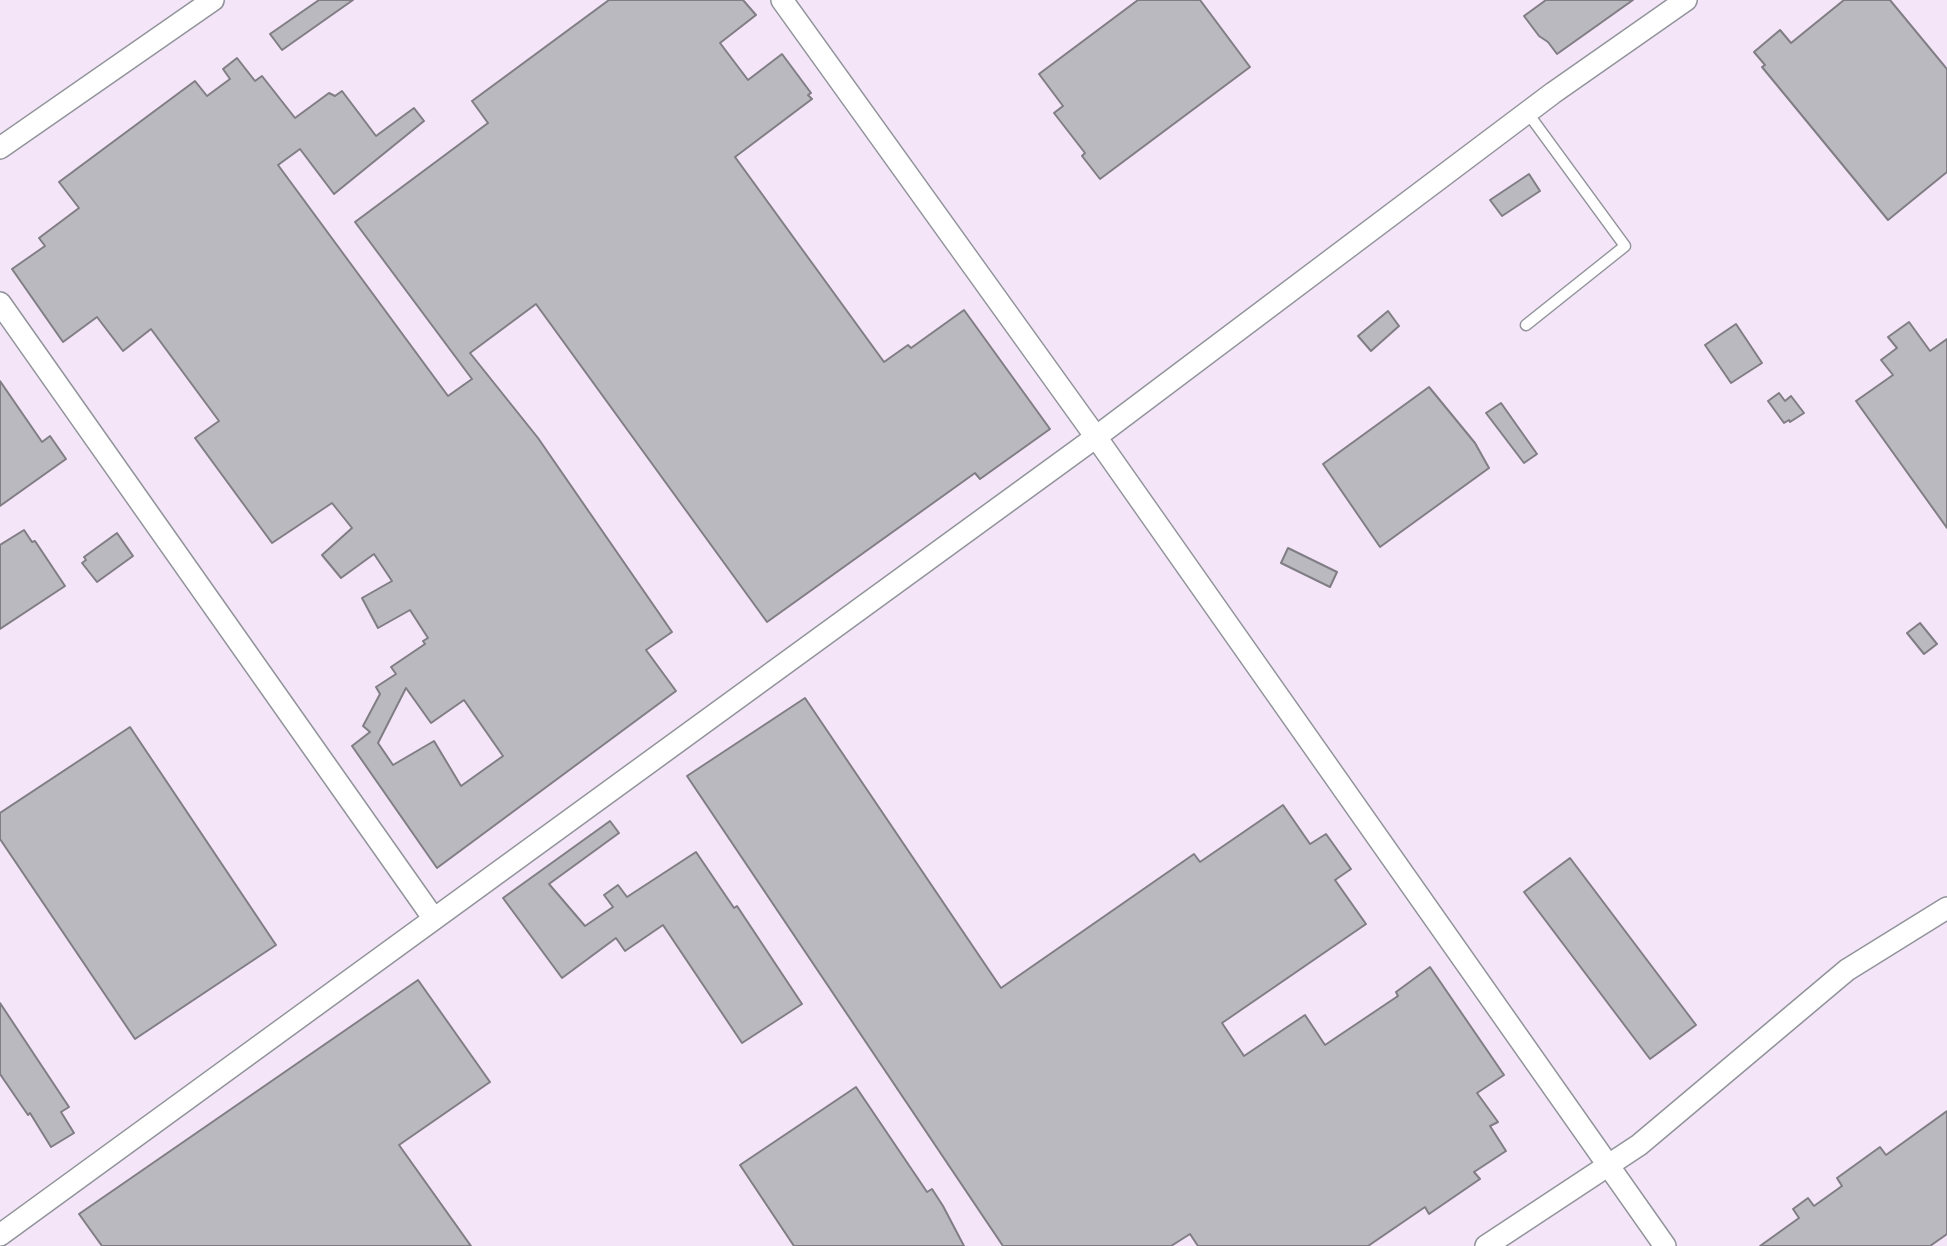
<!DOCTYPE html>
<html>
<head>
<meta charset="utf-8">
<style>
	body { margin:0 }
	canvas { display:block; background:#f2f5fc }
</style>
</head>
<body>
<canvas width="1947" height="1246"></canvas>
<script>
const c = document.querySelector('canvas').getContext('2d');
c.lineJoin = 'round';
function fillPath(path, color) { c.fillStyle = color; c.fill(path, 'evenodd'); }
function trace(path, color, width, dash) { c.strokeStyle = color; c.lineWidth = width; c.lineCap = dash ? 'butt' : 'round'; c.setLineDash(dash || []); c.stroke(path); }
const industrial = new Path2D(`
	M0,0h1947v1246h-1947z`);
const building = new Path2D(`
	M319,0h34l-71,50 -12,-16z
	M609,0h134l13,15 -36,28 28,37 34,-26 29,39 -3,2 4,4 -77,58 149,205 24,-17 3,3 53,-38 86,119 -70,50 -5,-6 -208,149 -231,-318 -66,49 68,85 134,194 -26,18 30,41 -239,177 -85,-122 18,-14 -7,-6 17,-32 -4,-7 20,-13 -5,-7 34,-23 -2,-3 5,-3 -18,-28 -32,18 -16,-30 30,-17 -18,-27 -33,24 -19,-23 30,-27 -20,-25 -60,40 -77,-105 24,-17 -68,-92 -28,22 -26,-34 -34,25 -51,-73 33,-23 -6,-8 40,-30 -20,-26 136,-101 12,15 23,-17 -7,-10 14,-11 18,23 7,-5 33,42 34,-25 6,3 7,-5 34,45 38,-28 10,13 -90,73 -34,-45 -22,16 170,231 24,-17 -117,-157 133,-99 -16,-22zM406,688l25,35 33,-23 39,56 -42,30 -27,-45 -41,24 -15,-22z
	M1138,0h62l50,67 -150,112 -18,-23 3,-3 -31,-40 9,-7 -24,-32z
	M1546,0h87l-76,54 -9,-12 -9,-6 -15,-20z
	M1844,0h46l57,69v103l-59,48 -126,-153 3,-2 -11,-13 26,-22 11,13z
	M1529,174l11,17 -38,25 -12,-16z
	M1388,311l11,15 -28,25 -13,-15z
	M1909,322l21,29 17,-12v189l-91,-127 37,-26 -12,-15 16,-12 -9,-11z
	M1736,324l26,39 -31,20 -26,-38z
	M0,381l42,61 8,-6 16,23 -66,47z
	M1429,387l46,56 14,25 -109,79 -57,-83z
	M1779,393l6,8 6,-5 13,17 -14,9 -1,-2 -5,3 -16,-22z
	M1501,403l36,51 -13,9 -38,-50z
	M24,530l8,12 3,-1 30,45 -65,43v-84z
	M117,533l16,23 -36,26 -15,-19 4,-3 -2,-3z
	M1288,548l49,24 -7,15 -49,-24z
	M1920,623l17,21 -13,10 -17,-21z
	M805,698l196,290 193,-134 6,8 83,-57 27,39 16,-10 25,35 -16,11 31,44 -144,99 22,33 61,-41 20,30 73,-49 -2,-4 34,-25 74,108 -27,18 21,29 -8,4 16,25 -32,21 6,7 -51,35 -4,-7 -57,39h-170l-8,-12 -19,12h-168l-316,-470z
	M130,727l146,218 -141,94 -135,-200v-26z
	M610,821l9,12 -70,51 36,42 28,-19 -9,-12 14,-10 9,12 69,-45 38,56 3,-2 65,98 -60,39 -79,-118 -38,26 -9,-13 -54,40 -59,-80z
	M1570,858l126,167 -46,34 -126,-167z
	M418,980l72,102 -91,63 72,101h-369l-23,-32z
	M0,1003l69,104 -8,5 13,21 -23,14 -21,-34 -2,2 -28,-41z
	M856,1087l71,105 5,-3 11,17 21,40h-170l-54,-81z
	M1947,1111v123l-17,12h-170l39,-28 -6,-9 15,-11 6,8 28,-20 -5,-8 43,-31 6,8z`);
const lane = new Path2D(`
	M1526,325l99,-79 -98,-134`);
const street = new Path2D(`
	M782,0l314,437 569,809
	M0,148l213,-148
	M0,303l434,616
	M0,1235l1096,-798 457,-344 133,-93
	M1486,1246l153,-101 208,-175 100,-62`);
fillPath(industrial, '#f4e5f8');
fillPath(building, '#bbb9c0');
trace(building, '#807e84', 2);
trace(lane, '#91949a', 13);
trace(street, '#91949a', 24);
trace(lane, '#fff', 10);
trace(street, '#fff', 21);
</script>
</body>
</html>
